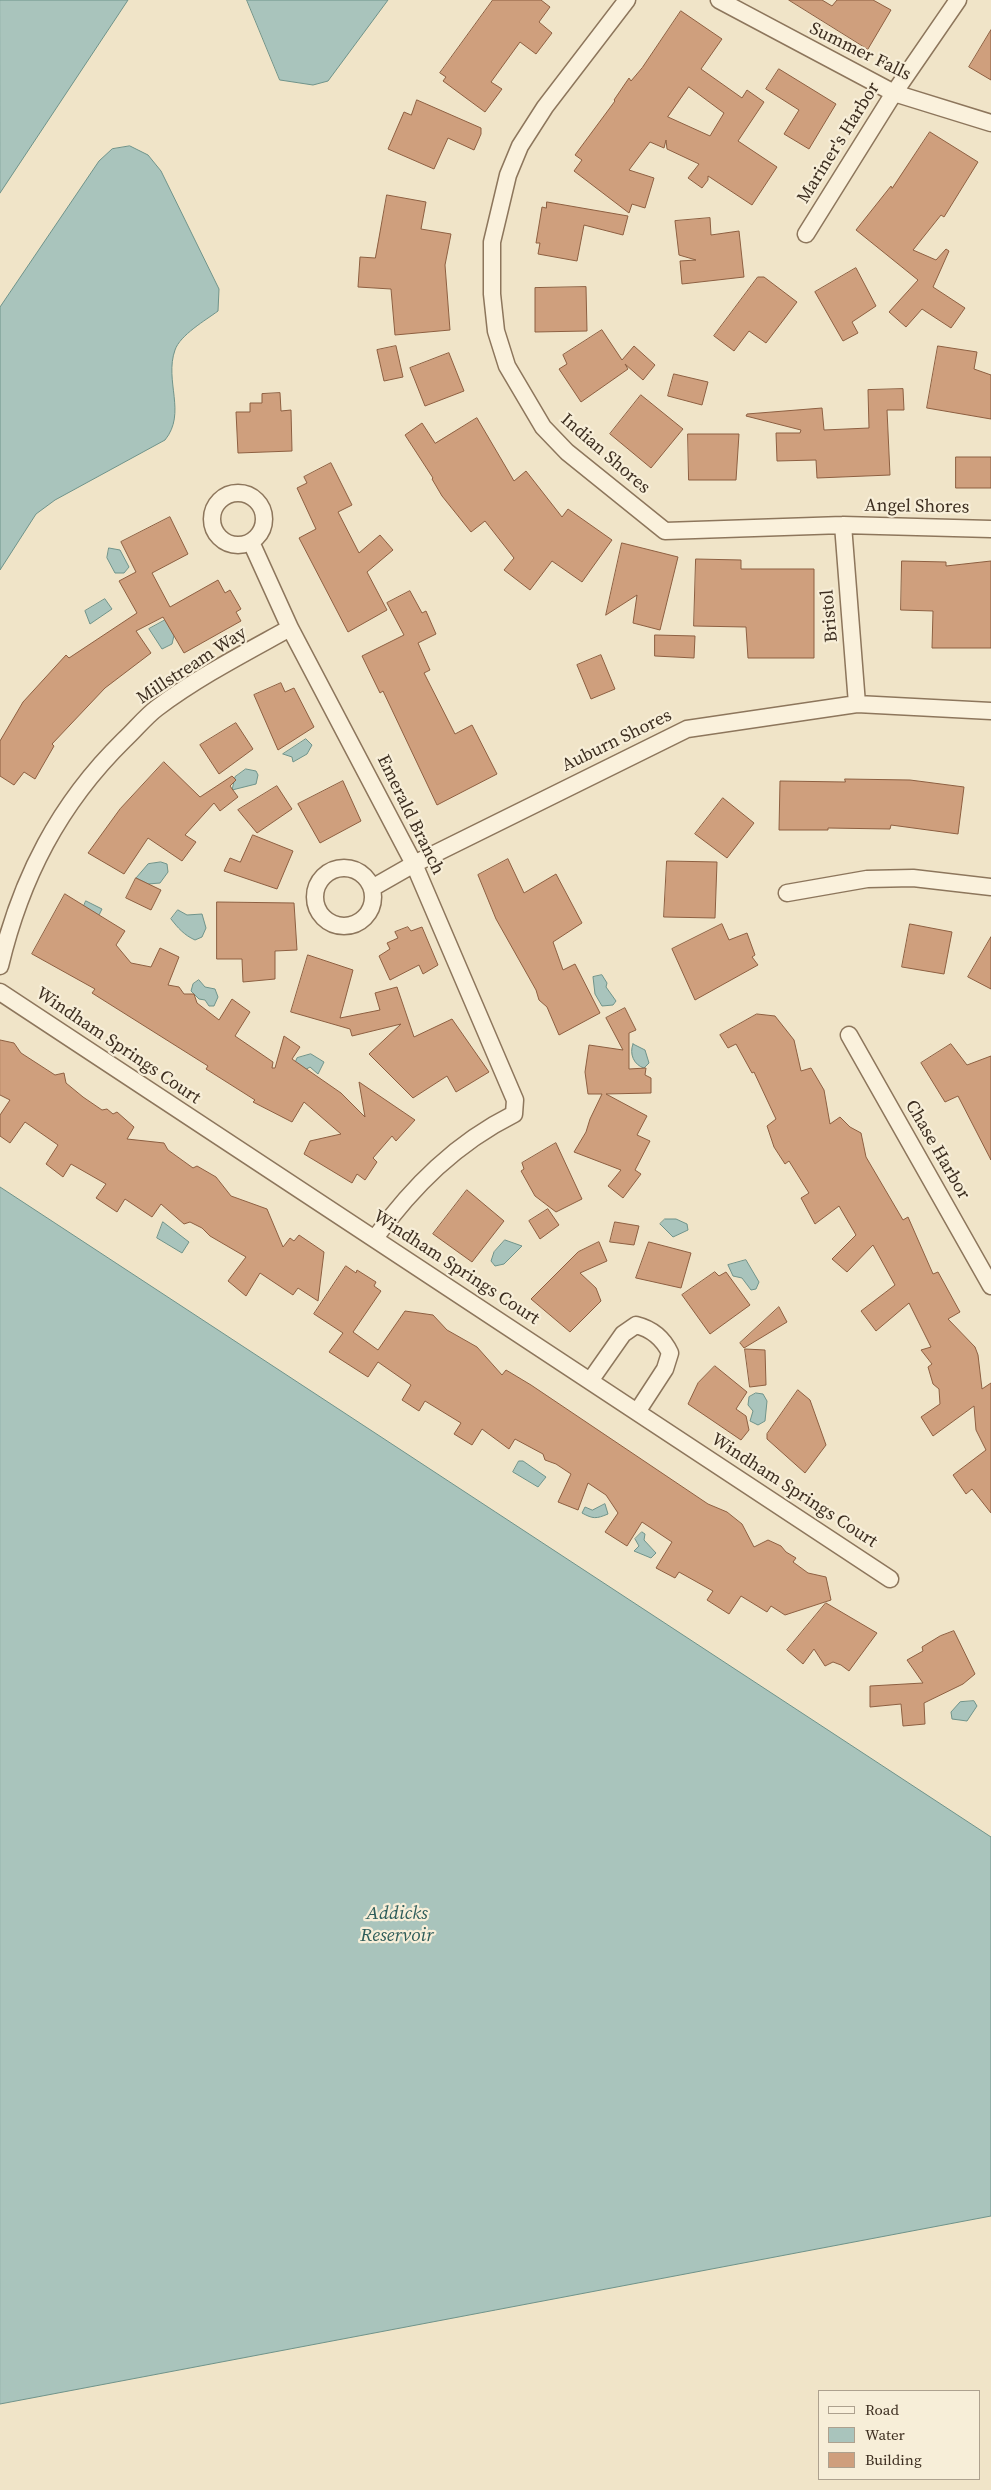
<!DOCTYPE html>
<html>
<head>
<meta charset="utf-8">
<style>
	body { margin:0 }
	#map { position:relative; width:991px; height:2490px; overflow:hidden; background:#f0e4c8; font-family:"Source Serif 4",serif }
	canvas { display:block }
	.legend { position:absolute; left:818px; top:2390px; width:162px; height:90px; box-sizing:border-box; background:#f7eed8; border:1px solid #ada18e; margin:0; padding:6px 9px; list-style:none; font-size:15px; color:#3d2e20 }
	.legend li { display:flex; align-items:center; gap:10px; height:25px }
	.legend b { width:25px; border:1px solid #ada18e }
</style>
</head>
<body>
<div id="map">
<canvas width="991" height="2490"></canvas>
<ul class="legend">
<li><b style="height:6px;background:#faf1dc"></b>Road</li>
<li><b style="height:14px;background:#a9c4bc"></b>Water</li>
<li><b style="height:14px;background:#cf9f7d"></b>Building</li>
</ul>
</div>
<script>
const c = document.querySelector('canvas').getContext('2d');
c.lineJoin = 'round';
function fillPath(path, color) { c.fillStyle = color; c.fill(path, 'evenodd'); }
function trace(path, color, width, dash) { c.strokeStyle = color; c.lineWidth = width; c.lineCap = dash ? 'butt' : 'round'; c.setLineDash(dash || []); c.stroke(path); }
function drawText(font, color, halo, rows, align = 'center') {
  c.font = font + ' "Source Serif 4",serif'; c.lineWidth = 4.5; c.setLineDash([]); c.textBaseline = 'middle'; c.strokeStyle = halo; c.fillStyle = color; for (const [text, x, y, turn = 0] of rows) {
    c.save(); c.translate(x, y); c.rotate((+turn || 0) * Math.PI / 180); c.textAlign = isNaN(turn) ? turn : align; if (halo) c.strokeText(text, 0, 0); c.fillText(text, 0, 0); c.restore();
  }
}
const water = new Path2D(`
	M0,0h128l-128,193z
	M247,0h141l-60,81 -15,4 -33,-5z
	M130,146l18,9 13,16 58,118 -1,22c-12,9 -38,24 -43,39 -11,31 12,63 -10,90l-110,60 -19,14 -36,56v-263l99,-146 13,-12z
	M109,548l11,2 9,17 -5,6h-9l-8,-15z
	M105,599l7,10 -22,15 -5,-13z
	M169,618l7,9 -4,17 -10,5 -13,-20z
	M306,739l6,6 -5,9 -14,8 -1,-5 -9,-3z
	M246,769l10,2 2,4 -2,9 -24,6 3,-13z
	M161,862l6,2 1,8 -8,11 -12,1 -12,-6 12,-14z
	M86,901l16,8 -6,12 -20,4z
	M178,910l9,5 15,-1 4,14 -4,9 -7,3c-11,-5 -17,-12 -24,-21z
	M602,975l5,8 -1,4 10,14 -3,4 -11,1 -7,-12 -2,-17z
	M199,980l6,7 10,2 3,8 -4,9h-5l-4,-6 -6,-1 -8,-8 2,-7z
	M633,1044l12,6 4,13 -5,5c-10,-3 -15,-14 -11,-24z
	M311,1054l13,8 -6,12 -8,-7 -7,4 -9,-6 3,-7z
	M0,1187l991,650v379l-991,188z
	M665,1219h11l11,5 1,6 -15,7 -13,-13z
	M163,1222l26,20 -7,11 -25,-15z
	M505,1240l17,6 -18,18 -9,2 -4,-5 3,-9z
	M746,1260l13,22 -3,7 -5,1 -9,-12 -9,-2 -5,-11z
	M756,1393l7,1 4,7 -2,20 -7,4 -8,-4 3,-10 -5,-6 1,-8z
	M519,1461h4l23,16 -8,10 -25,-15z
	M605,1504l3,10c-12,5 -15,5 -26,-1l3,-6 7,3z
	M642,1532l3,2 -1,6 12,13 -5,5 -17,-7 5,-5 -4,-7z
	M974,1701l3,5 -10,15 -15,-2 -1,-7 9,-10z`);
const building = new Path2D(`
	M493,0h48l9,7 -11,15 13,11 -16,21 -16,-12 -29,40 11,7 -17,23 -42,-31 3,-4 -6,-4z
	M789,0h33l10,6 5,-6h36l18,10 -23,39z
	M681,11l41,28 -21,30 41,29 5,-8 17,12 -26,39 39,26 -25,38 -44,-29v4l-6,8 -14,-10 11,-14 -32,-15 -1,-9 -2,8 -14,-6 -21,28 25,8 -9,30 -13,-4 -3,9 -55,-42 8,-11 -7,-5 40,-54 -1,-1 15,-22 2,3 11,-13zM689,87l35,26 -14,23 -42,-19z
	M991,30v50l-22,-13z
	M779,69l57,35 -27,45 -25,-15 15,-24 -33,-21z
	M417,100l64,28v6l-7,16 -26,-12 -14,31 -46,-20 16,-37 7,3z
	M930,132l48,30 -34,55 -3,-2 -28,35 23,10 10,-11 3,2 -16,36 32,21 -14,20 -29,-19 -16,18 -17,-15 29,-32 -62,-50 35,-44 1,2z
	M387,195l39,7 -5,27 30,5 -6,31 5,65 -55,5 -4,-46 -33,-2 2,-30 15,1z
	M547,202l81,14 -5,19 -39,-10 -7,36 -39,-7 2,-11h-4l6,-36 4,1z
	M710,218l1,17 28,-4 5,46 -62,7 -2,-23 16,-1 -17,-5 -4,-34z
	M856,268l20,38 -24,16 6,11 -15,8 -28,-49z
	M758,277h6l33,25 -31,41 -17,-12 -15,20 -20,-15z
	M586,287l1,44 -52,1v-44z
	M602,330l20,30 12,-14 21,19 -12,15 -18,-16 3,5 -47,33 -22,-33 8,-5 -4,-9z
	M396,346l7,31 -19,4 -7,-31z
	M938,346l39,6 -3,17 17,6v44l-64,-11z
	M449,353l15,38 -39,15 -15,-38z
	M674,374l34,8 -6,23 -34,-9z
	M903,389l1,21h-17l3,65 -73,3 -1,-18 -39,1 -1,-28h24l1,-3 -55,-14 1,-2 75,-6 2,22 45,-2 -1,-38z
	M280,393l1,18 10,-1 1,41 -54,2 -2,-41h14v-9h12v-9z
	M641,395l42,34 -32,39 -41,-34z
	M477,418l37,63 12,-10 36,46 6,-8 44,31 -30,42 -30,-21 -22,29 -26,-20 10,-12 -29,-37 -14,11 -29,-36 -10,-17 1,-1 -28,-43 17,-12 13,20z
	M688,434h51l-3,46h-47z
	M956,457h35v31h-35z
	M331,463l21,42 -14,7 21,41 21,-18 13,15 -26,22 20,38 -39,22 -49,-94 17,-9 -19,-41 10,-5 -3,-6z
	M170,517l18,37 -36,19 18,34 48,-27 7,13 5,-3 11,19 -5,3 5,9 -57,32 -21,-36 -27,14 15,22 -46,35 -53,56 2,2 -19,33 -11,-7 -10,13 -14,-9v-35l23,-39 43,-47 3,3 68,-45 -18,-32 17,-9 -15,-30z
	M622,543l56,14 -18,73 -27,-7 4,-28 -31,20z
	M696,559l45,1v9h73v89h-66l-2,-31 -52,-1z
	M902,561l44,1v4l45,-5v87h-59l1,-37 -32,-1z
	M410,591l12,22 4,-2 10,23 -18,9 12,27 -6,3 31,61 17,-9 25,49 -60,31 -54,-114 -3,2 -18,-37 42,-21 -17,-32z
	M655,635l40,1 -1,22 -39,-2z
	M601,655l14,34 -24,10 -14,-34z
	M281,683l4,9 9,-4 20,39 -36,23 -24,-55z
	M236,723l17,26 -34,25 -19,-29z
	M164,762l36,35 32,-21 4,4 -6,6 8,11 -18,14 -6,-8 -29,32 11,7 -14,19 -34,-23 -24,36 -36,-21 32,-44z
	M845,779l65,1 54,7 -6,47 -67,-9 -1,4 -62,-1v2h-49l1,-49 65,1z
	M343,781l18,40 -41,22 -22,-39z
	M277,786l15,23 -35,24 -19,-23z
	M723,798l31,25 -27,35 -32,-24z
	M253,835l40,16 -16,38 -53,-18 6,-13 10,4z
	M508,859l16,34 32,-19 26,49 -29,19 10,28 12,-6 25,49 -41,22 -12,-28 -8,-7 -3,-10 -40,-71 -18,-44z
	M667,861l50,1 -2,56 -51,-1z
	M136,878l25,12 -10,20 -25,-12z
	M65,894l60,37 -9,14 15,18 20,4 9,-19 19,9 -11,28 11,2 5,7h10l3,9 22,17 13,-21 18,13 -15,24 38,26 -1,6h3l9,-32 16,11 -8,12 49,34 24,24 -6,-35 56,38 -19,21 -4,-5 -19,22 4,4 -12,18 -8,-6 -5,9 -48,-29 6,-13 31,-7 -37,-32 -12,20 -39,-20 2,-2 -49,-31 2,-3 -116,-73 3,-4 -63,-35z
	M217,902l77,1 3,47 -22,1v28l-32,3 -1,-23h-25z
	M722,924l7,16 18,-7 8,22 -3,2 6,8 -63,35 -23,-51z
	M910,924l42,8 -8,42 -42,-7z
	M408,927l3,4 11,-4 16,38 -15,9 -4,-9 -29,15 -11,-24 11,-7 -3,-6 11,-5 -3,-6z
	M991,937v52l-23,-12z
	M308,955l45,15 -13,48 40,-8 -5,-17 22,-6 17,50 38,-18 37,53 -33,20 -9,-16 -34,22 -44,-44 32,-30 -49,12 -2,-7 -59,-17z
	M625,1008l11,22 -7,3v36l17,-1 -1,7 6,3v15l-45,1 41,22 -10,19 13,6 -15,29 6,4 -18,24 -15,-12 13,-16 -47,-18 12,-20 4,-13 12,-25h-14l-3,-22 4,-27 34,5 -17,-32z
	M757,1014l18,2 19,24 7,31 10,-3 13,22 6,34 10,-7 10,10 11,6 5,24 37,63 5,-3 25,57 5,-2 22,40 -12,7 27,28 3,8 4,34 9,-6v130l-19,-24 -6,5 -13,-19 33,-25 -10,-20 -2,-24 -41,30 -12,-19 19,-13 -1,-15 -6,-5 -5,-17 4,-3 -11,-14 10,-3 -22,-44 -33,28 -15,-20 34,-26 -22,-40 -26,27 -15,-13 24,-24 -17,-29 -24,18 -14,-26 8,-5 -20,-32 -4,3 -11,-17 -7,-21 9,-7 -22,-47 -2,1 -16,-29 -8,4 -8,-13z
	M0,1040l14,3 7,10 34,22 9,-2 2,10 17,14 19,13 5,-1 6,5 4,-2 17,15 -7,12 37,4 4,7 25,18 4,-2 19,11 15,19 36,13 16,38 7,-9 4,3 5,-6 25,17 -6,49 -20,-13 -5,7 -33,-22 -14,23 -18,-15 18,-24 -36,-21 -8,-8 -12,-6 -6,2 -23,-20 -9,13 -27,-18 -8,13 -21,-14 10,-14 -35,-20 -8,13 -17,-13 12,-19 -33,-23 -15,21 -10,-7v-21l10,-15 -10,-5z
	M951,1044l16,21 24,-9v104l-33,-64 -13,6 -24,-39z
	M556,1143l26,56 -26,13 -21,-16 -14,-25 3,-2 -2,-6z
	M467,1190l37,31 -32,41 -39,-28z
	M548,1209l11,16 -19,14 -11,-18z
	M615,1222l24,4 -5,19 -24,-3z
	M599,1242l8,19 -27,12 16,15 5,13 -31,31 -39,-33 47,-47z
	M649,1242l42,11 -10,35 -45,-10z
	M346,1266l10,7 1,-3 19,12 -2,4 7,5 -28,41 25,18 27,-39 28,4 14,15 30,17 25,28 4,-5 25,15 177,119 19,8 15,12 12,23 14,-7 13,6 5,6 10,6 -3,4 15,11 18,4 5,23 -46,15 -14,-9 -4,6 -26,-16 -12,18 -22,-14 6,-9 -34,-19 -4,6 -19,-10 16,-26 -30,-20 -15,24 -22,-14 13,-19 -12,-18 -18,-12 -10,27 -20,-8 13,-28 -15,-10 -11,-4 -2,-6 -28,-15 -6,10 -27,-20 -10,16 -18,-11 7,-11 -36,-22 -6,10 -17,-11 9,-15 -33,-23 -10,15 -39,-25 14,-19 -29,-19z
	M715,1272l4,4 7,-4 24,33 -40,29 -28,-39z
	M779,1307l8,15 -43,26 -4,-5z
	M745,1349l20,1 1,35 -16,2z
	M715,1366l32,26 -11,17 10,7 3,14 -8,10 -53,-36 10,-21z
	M798,1390l12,10 16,45 -21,28 -38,-34v-5z
	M826,1603l51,30 -28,38 -8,-6 -8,-3 -8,4 -11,-17 -11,15 -16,-14z
	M954,1631l21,43 -12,10 -39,19 1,21 -22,2 -2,-22 -31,3v-21l53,-3 -16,-23 16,-9 -1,-4 18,-11z`);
const minor = new Path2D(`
	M627,0l-82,107 -25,39 -12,29 -16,67v52l4,37 11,35 36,61 24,25 98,79 178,-6 148,4
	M719,0l175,93 97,30
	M806,234l88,-141 64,-93
	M212 519a26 26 0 1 1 52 0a26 26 0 1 1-52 0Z
	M843,525l14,179
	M251,542l39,86 124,236 101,236 -1,14c-58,29 -101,72 -139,124
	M315 897a29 29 0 1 1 58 0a29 29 0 1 1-58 0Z
	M372,888l42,-24 273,-135 170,-25 134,7
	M787,893l80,-14 46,-1 78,9
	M0,966c21,-88 59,-162 124,-226 11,-10 21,-23 33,-32 41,-31 88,-55 133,-80
	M0,992l890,587
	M849,1035l142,251
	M590,1381l33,-47 13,-9c16,4 27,13 34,28l-5,16 -28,43`);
const streetNames = [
	["Summer Falls",860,52,26],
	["Mariner's Harbor",839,143,-58],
	["Indian Shores",605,454,41],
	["Angel Shores",917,507,1],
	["Bristol",830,616,-95],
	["Millstream Way",192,666,-33],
	["Auburn Shores",617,741,-26],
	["Emerald Branch",410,815,64],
	["Windham Springs Court",118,1046,34],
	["Chase Harbor",937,1150,60],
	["Windham Springs Court",456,1268,33],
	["Windham Springs Court",794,1491,33]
];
const waterNames = [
	["Addicks",397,1914],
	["Reservoir",397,1936]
];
fillPath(water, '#a9c4bc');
trace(water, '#6f938a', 1);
fillPath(building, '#cf9f7d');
trace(building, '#8d5f41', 1);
trace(minor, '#8d765c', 19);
trace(minor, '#faf1dc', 16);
drawText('18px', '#3d2e20', '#f7eed8', streetNames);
drawText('italic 19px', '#2f5d5a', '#f7eed8', waterNames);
</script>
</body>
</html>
